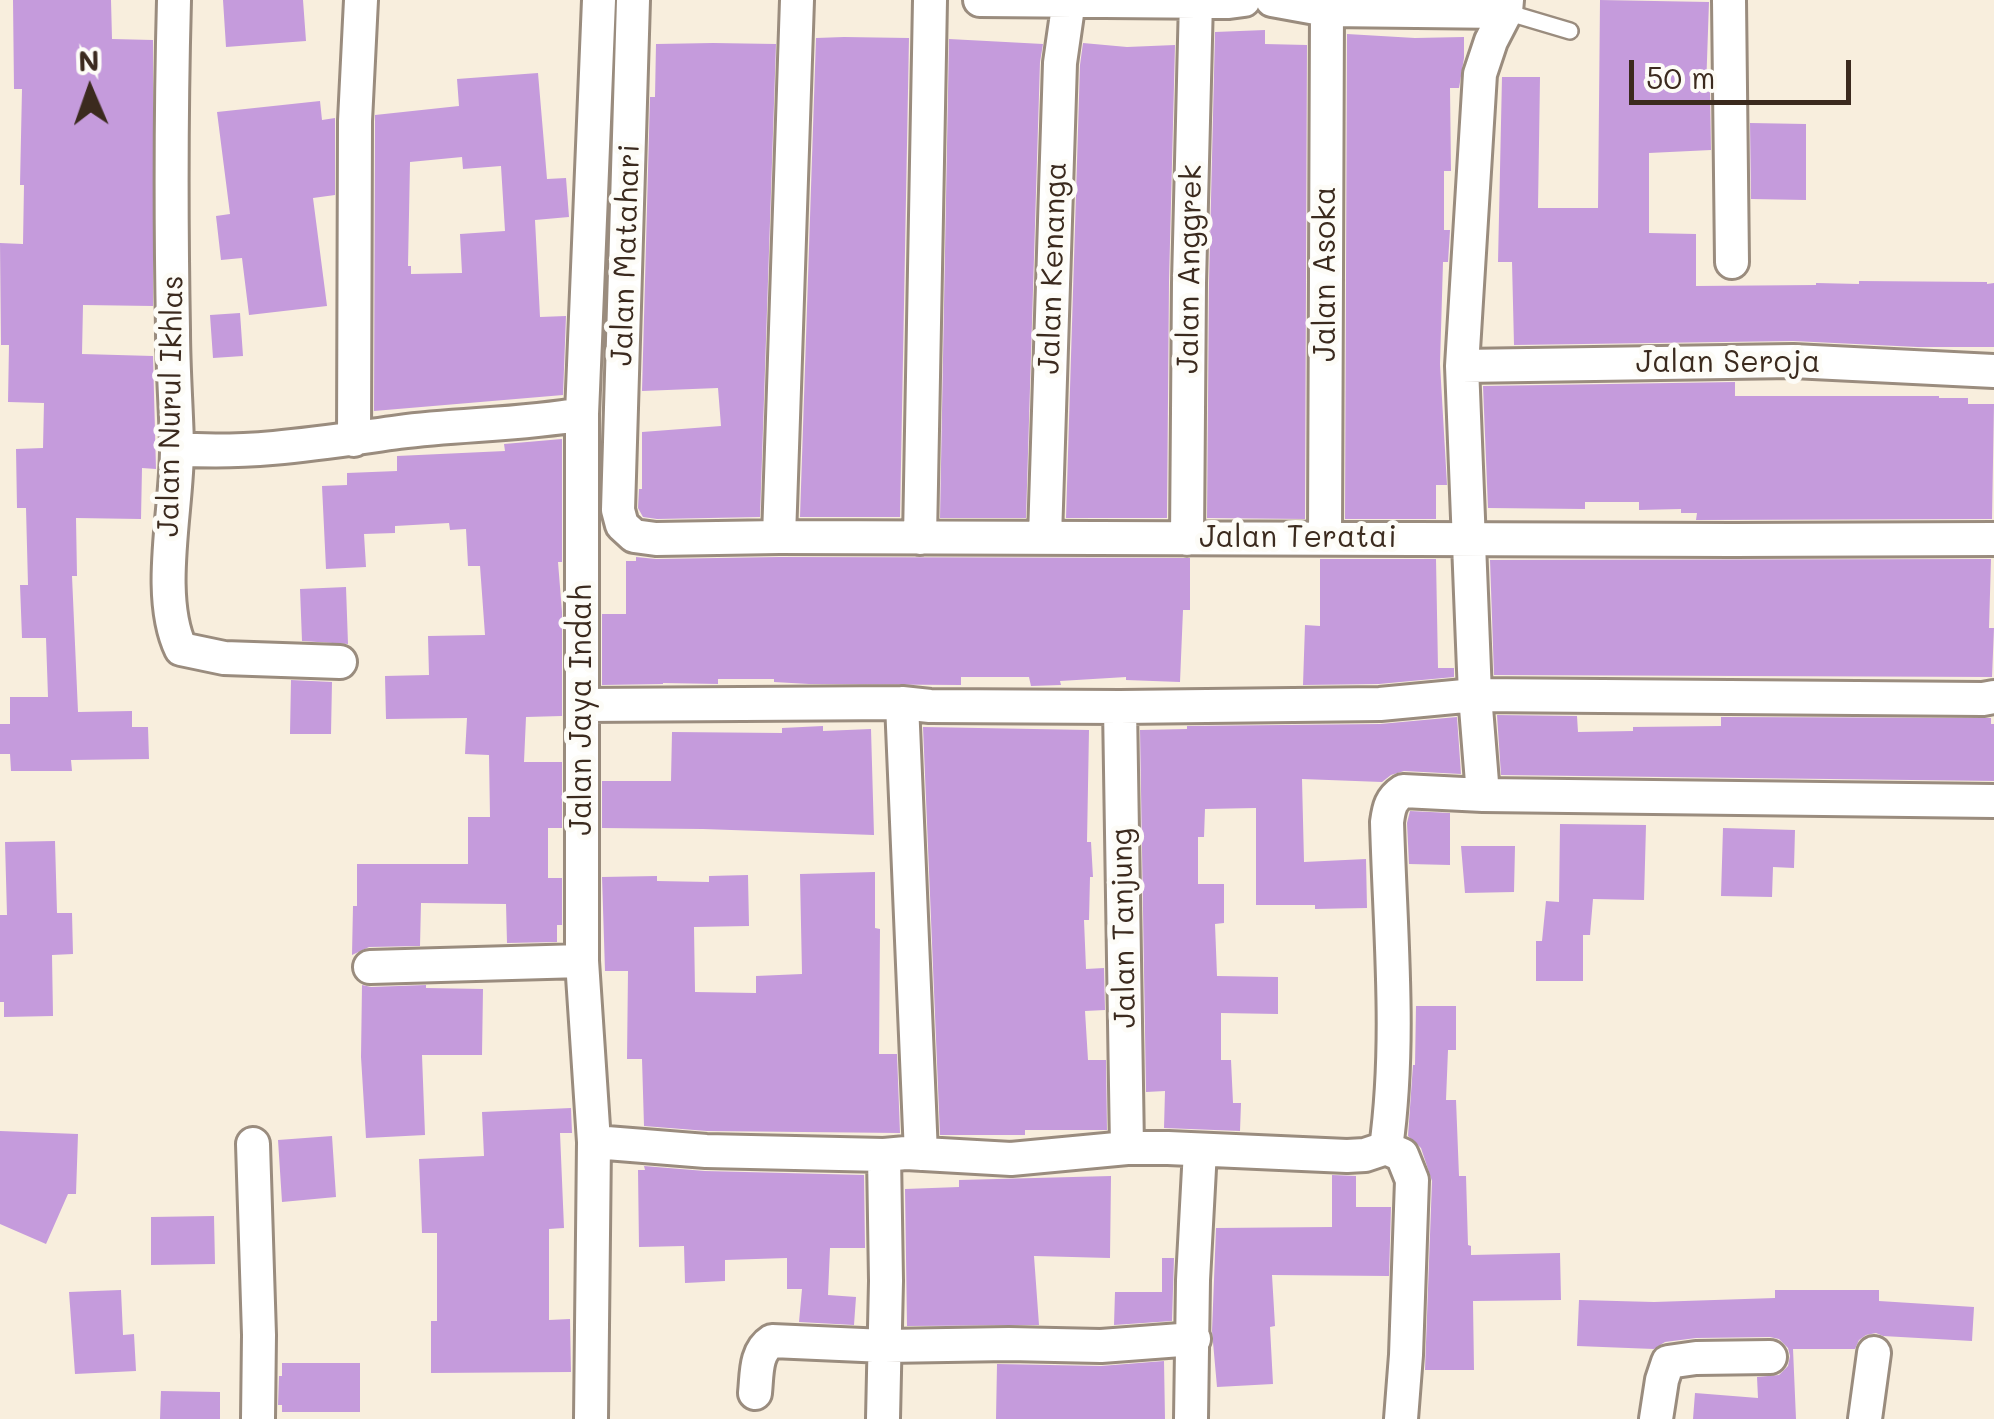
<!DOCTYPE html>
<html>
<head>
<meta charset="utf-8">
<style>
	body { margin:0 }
	#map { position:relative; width:1994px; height:1419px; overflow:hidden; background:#f8eedd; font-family:Mali,sans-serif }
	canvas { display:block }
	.north { position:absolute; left:40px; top:40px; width:100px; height:100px; -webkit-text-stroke:8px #fdfcf7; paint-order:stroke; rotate:358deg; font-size:28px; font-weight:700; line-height:40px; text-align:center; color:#3b2a1e }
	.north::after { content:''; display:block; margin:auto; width:35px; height:45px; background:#3b2a1e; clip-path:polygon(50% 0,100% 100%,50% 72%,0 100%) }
	.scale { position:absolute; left:1629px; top:60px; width:222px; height:45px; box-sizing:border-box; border:5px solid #3b2a1e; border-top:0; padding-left:12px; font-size:30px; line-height:35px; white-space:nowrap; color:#3b2a1e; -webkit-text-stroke:8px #fdfcf7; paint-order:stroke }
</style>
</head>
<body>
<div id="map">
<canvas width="1994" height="1419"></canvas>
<div class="north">N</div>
<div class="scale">50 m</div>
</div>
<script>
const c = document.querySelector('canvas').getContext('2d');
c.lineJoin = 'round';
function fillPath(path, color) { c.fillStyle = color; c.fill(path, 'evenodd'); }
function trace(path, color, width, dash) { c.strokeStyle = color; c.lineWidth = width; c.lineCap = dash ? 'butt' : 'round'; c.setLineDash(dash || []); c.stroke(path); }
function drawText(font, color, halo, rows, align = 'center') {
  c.font = font + ' Mali,sans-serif'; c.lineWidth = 10; c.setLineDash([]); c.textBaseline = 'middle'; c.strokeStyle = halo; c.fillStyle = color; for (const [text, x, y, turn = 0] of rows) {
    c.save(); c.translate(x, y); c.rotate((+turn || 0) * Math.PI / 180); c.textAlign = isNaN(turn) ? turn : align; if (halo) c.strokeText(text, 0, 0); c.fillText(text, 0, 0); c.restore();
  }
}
const building = new Path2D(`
	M13,0h98l1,39 41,1v266l-70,-1 -1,49 71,2 3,113 -14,-1 -1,51 -65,-1 1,58h-5l6,136 54,-1v16h16l1,32 -78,1 1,11h-61l-1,-17h-10v-30h10v-27h38l-2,-59h-24l-2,-53h8l-2,-77h-9l-1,-59 27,-1 1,-45 -36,-1 1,-57h-8l-1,-102 23,1 1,-59h-4l2,-96h-8z
	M223,0h80l3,41 -80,6z
	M1600,0l109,2 -3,87h4l1,61 -62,3v80l47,1v52l120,-1v-2l43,1v-3l128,1v2l7,-1v64h-76l-125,-6 -279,4 -2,-83h-14l4,-185h38l-2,131h60z
	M1265,30v14l42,1 -2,474 -98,-1 2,-235 6,-251z
	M1347,34l68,4 49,-1v21l-5,30h-9l1,83h-7v59h6l-2,32h-5l-3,102 7,121h-11v34h-91z
	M844,37l65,1 -9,479h-100l16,-479z
	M949,39l94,5 -3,18 -14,456h-86z
	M713,43l63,1 -16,473 -103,2 -14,-2 -5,-9 1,-19h3v-57l79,-6 -3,-38 -76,3 8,-294h5l1,-53z
	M1083,43l44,4 48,-2 -6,237 -2,236h-101l14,-453z
	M538,73l9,106 19,-1 3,39 -34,3 5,97 26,-1 -3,79 -189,16 1,-296 84,-9 -2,-27zM462,157l1,12 38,-3 4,65 -45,3 2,39 -51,1v-8h-3l2,-104z
	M320,101l2,19 13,-2v77l-22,3 14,108 -78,9 -7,-57 -21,2 -5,-44 14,-2 -13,-102z
	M1750,123l56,1v76l-55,-1z
	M240,313l3,43 -30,2 -3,-43z
	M1735,382v14h204v2h29v6h26l-2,115 -296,1 1,-7h-16v-4l-42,1v-8h-54v7l-97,-1 -5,-122z
	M562,439v123h-4l4,50v104l-36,1 -2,45h38v66h-14v50h14v47h-5v17l-50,1 -1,-39 -85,-1 -1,43 -51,1 -17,8 1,-49h4v-42h111v-47h22l-1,-62 -24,-1 2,-36 -81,1 -1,-43 44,-1 -1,-39 57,-1 -5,-69h-12l-2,-37 -16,1 -1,-7 -54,3v7l-31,1 2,33 -40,2 -4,-83 25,-1v-12l50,-2v-15l108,-5 -1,-7z
	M636,557l20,2 123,-2 411,1v52h-7l-3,72 -54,-2v-3l-66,4 1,4 -30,1 -2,-9h-68v8l-152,-1 -35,-2v-3h-56v5l-55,-1v1l-61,1v-71h24v-53h10z
	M1320,559h116l2,109h16v9l-75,7 -76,1 2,-60 15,1z
	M1991,559l-2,69h5l-2,49 -498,-2 -4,-115z
	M346,587l2,57 -46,-3 -2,-52z
	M291,680l41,2 -1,52h-41z
	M1497,715l80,1 1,16 55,-1v-4l88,-1v-9l270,1v6h3v57l-493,-6z
	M1457,717l4,57 -57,-3 -13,4 -9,7 -80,-3 2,83 62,-3 1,49 -52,1v-4h-59v-97l-51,1 -1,28h-6v47h26v39l-9,1 2,52 61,1v37l-57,-1v47h10l2,43h8l-1,28 -76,-3 1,-37 -19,1 -6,-362 47,-1v-3l193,-2z
	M823,726v5l48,-2 3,106 -171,-6 -101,-1v-47h69l1,-49 110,1v-5z
	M923,727l166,3 -2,112h4l2,35h-3l-1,43h-5l2,49 18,-1 1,42 -20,1 3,49h18l1,70h-82v5h-85z
	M1410,811l40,2v52l-41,-1 -2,-41z
	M1560,824l86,1 -2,75 -51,-1 -3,36h-7v46h-47v-40h6l4,-40 13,1z
	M1723,828l72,2 -1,38 -21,-1 -1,30 -51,-1z
	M55,841l2,72h15l1,41 -21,1 1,61 -49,1v-15h-4v-87h7l-2,-73z
	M1461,846h54l-1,46 -49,1z
	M875,872v56l5,1 -1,125h18l3,79 -193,-2 -63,-5 -2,-67h-15l1,-88h-23l-3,-94 55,-1v5l52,1v-6l39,-1 1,51 -55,1 1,65 61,1v-17l46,-2 -2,-100z
	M362,985l9,2 55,-2v3l57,1 -1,66h-60l3,80 -59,3 -5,-81z
	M1416,1006h40v44h-8l-2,50h10l3,76h7l2,69 3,1v9l89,-2 1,47 -88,1 1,69h-49l7,-189 -11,-33 -13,-12 5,-71h2z
	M571,1108l1,25h-12l4,95 -15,1v91l21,-1 1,53 -140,1v-52h6v-88h-15l-3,-74 65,-3 -2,-44z
	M0,1131l78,3 -2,60h-8l-22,50 -46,-20z
	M332,1136l4,61 -54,5 -4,-62z
	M644,1166l61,5 159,4 1,73h-35l-2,47 28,2 -2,28 -55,-3 3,-33h-15v-31l-62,2v21l-40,2 -1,-37 -45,1 -1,-77h7z
	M1332,1175l24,1v31h35l-2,69 -117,-1 3,51 -5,1 3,57 -56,3 -5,-56 4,-103 116,-1z
	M1111,1176l-1,82 -76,-2 5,69 -132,1 -2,-137 54,-2v-7z
	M214,1216l1,48 -64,1v-48z
	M1162,1258h12l-2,63 -58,4 1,-33h47z
	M121,1290l2,45 11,-1 2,37 -61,3 -6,-82z
	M1775,1290h104v11l95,6 -2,34 -89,-5 -7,-3 -10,2 -7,5 -4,9h-62l3,70h-103l2,-26 63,5 -1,-21 22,-2 9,-9 2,-10 -2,-8 -9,-9 -9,-2 -74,1 -31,4 -11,7 -77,-3 2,-46 75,2 121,-4z
	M1164,1361l1,58h-169l1,-55 104,2z
	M282,1363h78v49h-78v-7h-4l1,-29h3z
	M161,1391l59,1v27h-60z`);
const service = new Path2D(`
	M1506,12l64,19`);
const minor = new Path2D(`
	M174,0c-3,110 -3,220 -1,330 0,38 3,76 4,115 1,60 -22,150 4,204l43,9 116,4
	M633,0l-15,510 4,15 12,11 22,3 123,-2 954,3 261,-1
	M980,0l249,2 15,-2
	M1272,0l55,10 179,2
	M1729,0l3,262
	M1462,366l331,-5 201,10
	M354,440l1,-319 6,-121
	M177,449c74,6 149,-7 222,-17 61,-8 123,-7 183,-18
	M779,537l18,-537
	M1045,537l15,-474 9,-63
	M920,538l10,-538
	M1325,538l2,-528
	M1187,539l2,-256 7,-283
	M902,703l19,451
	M582,705l320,-2 28,3 190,1 260,-3 95,-9 508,4 11,-2
	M1120,707l7,441
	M1483,795l-8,-100 -13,-329 18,-292 11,-33 15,-29 1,-12
	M370,967l212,-6
	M594,1142l112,9 178,4 22,-2 105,6 116,-11h41l179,8 18,-1 21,-7 16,7 10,25 -6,175 -5,64
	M253,1144l6,191 -1,84
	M1386,1148c15,-107 4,-218 1,-326 2,-15 4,-23 16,-31l80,4 511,6
	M755,1393c2,-19 0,-41 17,-52l113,5 124,-2 92,2 93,-7
	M591,1419l3,-277 -12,-181v-547l17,-414
	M883,1419l3,-138 -2,-126
	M1191,1419l2,-139 7,-130
	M1656,1419l6,-39 6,-18 28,-4 74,-1
	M1865,1419l9,-66`);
const streetNames = [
	["Jalan Matahari",626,255,-88],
	["Jalan Kenanga",1053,268,-88],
	["Jalan Anggrek",1190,269,-89],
	["Jalan Asoka",1326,274,-90],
	["Jalan Seroja",1728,363],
	["Jalan Nurul Ikhlas",171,406,-89],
	["Jalan Teratai",1298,538],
	["Jalan Jaya Indah",582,710,-90],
	["Jalan Tanjung",1124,928,-91]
];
fillPath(building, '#c59bdc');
trace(service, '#9a8c7e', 20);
trace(minor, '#9a8c7e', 38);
trace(service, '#fff', 15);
trace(minor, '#fff', 32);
drawText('30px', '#3b2a1e', '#fdfcf7', streetNames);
</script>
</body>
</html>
